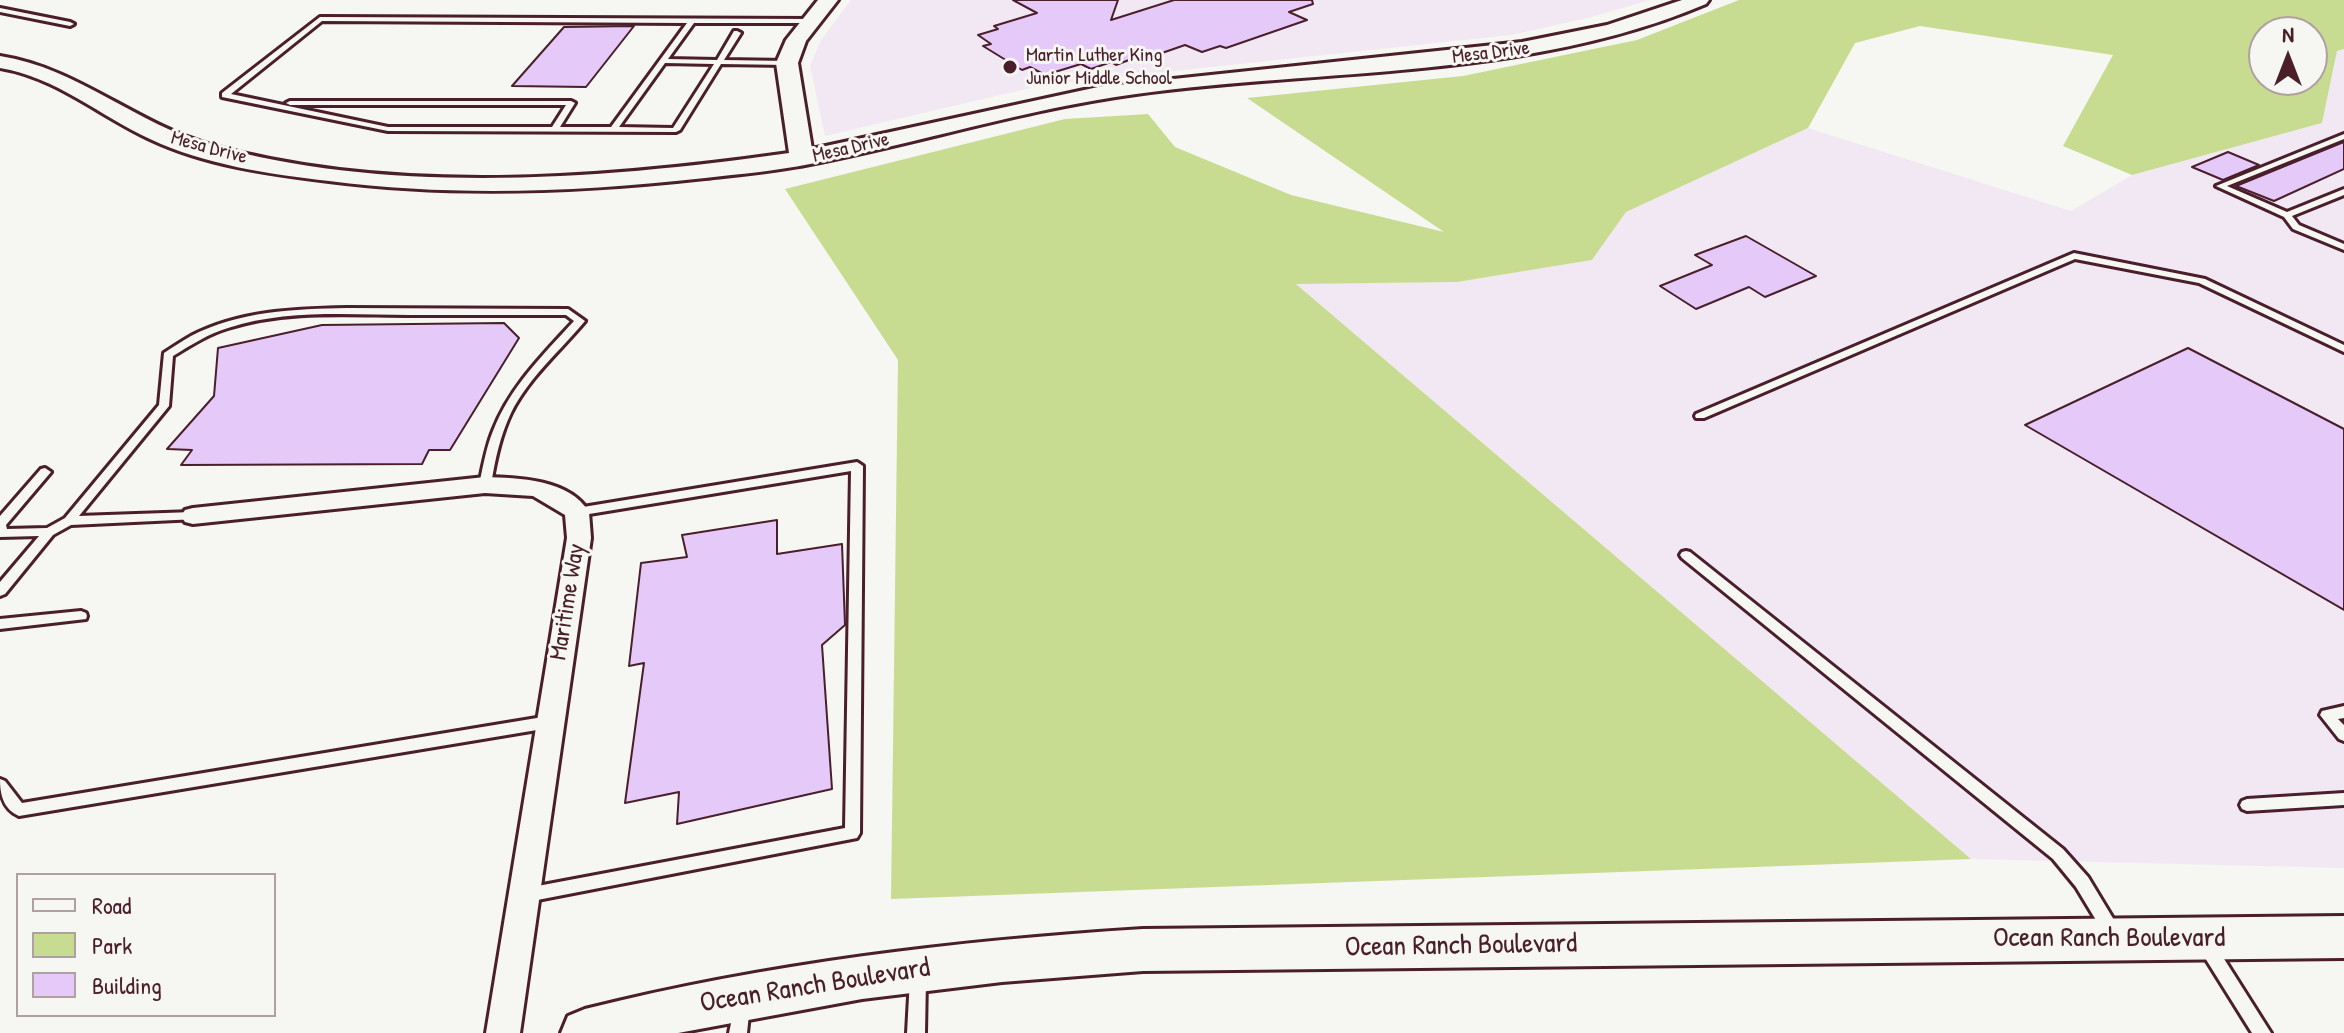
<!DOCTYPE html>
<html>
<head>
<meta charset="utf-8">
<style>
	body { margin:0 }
	#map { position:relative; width:2344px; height:1033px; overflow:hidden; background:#f6f6f2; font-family:"Patrick Hand",sans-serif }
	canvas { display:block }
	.legend { position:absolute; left:16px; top:873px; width:260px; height:144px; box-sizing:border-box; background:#f6f6f2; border:2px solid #b1a0a2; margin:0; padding:10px 14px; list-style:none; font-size:24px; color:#4a1f2b }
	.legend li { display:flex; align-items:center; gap:16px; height:40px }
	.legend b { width:40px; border:2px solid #b1a0a2 }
	.north { position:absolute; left:2248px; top:16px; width:80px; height:80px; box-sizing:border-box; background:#f6f6f2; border:2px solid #b1a0a2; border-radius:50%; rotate:0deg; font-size:22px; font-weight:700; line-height:32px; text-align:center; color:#4a1f2b }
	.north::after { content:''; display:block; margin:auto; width:28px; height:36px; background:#4a1f2b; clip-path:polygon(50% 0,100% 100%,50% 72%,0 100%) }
</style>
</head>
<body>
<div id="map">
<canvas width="2344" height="1033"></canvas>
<ul class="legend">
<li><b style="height:10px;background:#f6f6f2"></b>Road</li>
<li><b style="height:22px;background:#c8dc91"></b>Park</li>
<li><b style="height:22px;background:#e5c9f8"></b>Building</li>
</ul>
<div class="north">N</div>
</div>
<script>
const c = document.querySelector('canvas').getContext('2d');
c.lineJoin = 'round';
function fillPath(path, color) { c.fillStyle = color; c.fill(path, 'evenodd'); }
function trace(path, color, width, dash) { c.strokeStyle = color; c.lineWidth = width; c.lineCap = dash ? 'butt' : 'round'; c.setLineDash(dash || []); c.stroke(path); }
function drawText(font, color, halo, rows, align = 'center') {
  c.font = font + ' "Patrick Hand",sans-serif'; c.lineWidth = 6; c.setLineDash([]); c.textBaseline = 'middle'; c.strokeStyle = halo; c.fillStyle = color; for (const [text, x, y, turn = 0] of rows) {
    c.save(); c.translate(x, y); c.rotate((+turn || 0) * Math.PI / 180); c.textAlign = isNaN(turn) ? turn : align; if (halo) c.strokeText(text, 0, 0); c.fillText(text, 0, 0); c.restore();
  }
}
const built = new Path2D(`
	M851,0h799l-62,18 -77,17 -468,50 -218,51 -15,-70 11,-26z
	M2344,49v819l-373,-9 -676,-576 162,-1 135,-22 34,-48 182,-84 263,83 61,-36 190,-52 15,-72z`);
const green = new Path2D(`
	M1739,0h605v49l-7,2 -15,72 -190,52 -69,-29 50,-91 -193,-29 -65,17 -47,85 -182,84 -34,48 -135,22 -161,2 675,575 -1080,40 7,-539 -113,-171 280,-70 83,-5 27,33 116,48 153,37 -197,-134 216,-22 174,-36zM2264,32h48v48h-48z`);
const building = new Path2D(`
	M1013,0h105l-7,20 63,-20h138l1,4 -24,8 18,8 -81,28 -6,-2 -18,6 -17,-7 -46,16 -5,-3 -18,7 -5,-3 -20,7 -10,-5 -36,11 -15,-8 -8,3 -39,-24 8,-2 -13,-9 20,-6 -4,-3 43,-13z
	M634,26l-48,61 -74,-1 52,-59z
	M2344,142v27l-70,32 -38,-15z
	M2228,152l31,13 -36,15 -31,-13z
	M1746,236l70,40 -51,21 -16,-10 -53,22 -36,-23 52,-21 -17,-10z
	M504,323l15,15 -69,112h-21l-7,14 -241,1 11,-15 -25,-1 47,-53 4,-48 104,-23z
	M2188,348l156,81v181l-319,-185z
	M777,520v34l65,-10 3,81 -23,20 10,144 -155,35 2,-32 -54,11 19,-140 -15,3 12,-103 46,-6 -5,-22z`);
const lane = new Path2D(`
	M0,8l70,14 4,2 -4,2 -70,-14z
	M320,17l491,2 4,2 -4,2h-117l-26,36 49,1 17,-29h3l4,2 -17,27 63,1 4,2 -4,2 -66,-1 -41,66 -4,2 -288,-1 -166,-34v-4zM322,21l365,2 -76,104h-51l15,-24 -4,-2h-281l-4,2 4,2h276l-14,22h-164l-157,-33zM665,63l49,1 -41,64 -54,-1z
	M2344,134v5l-117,47 60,26 57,-23v6l-52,21 7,9 45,19v6l-51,-21 -9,-12 -68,-31z
	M2074,253l131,26 139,66v7l-145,-69 -124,-24 -371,159h-8l-1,-2 1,-2z
	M347,308l221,1 17,12c-25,30 -56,56 -74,92 -11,23 -16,47 -20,72l-6,4 -6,-4c4,-18 7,-37 14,-54 17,-44 50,-76 81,-110l-8,-6c-52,0 -103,0 -155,0 -60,0 -125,-6 -183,13 -20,6 -37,17 -55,28l-4,50 -90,110 114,-4 4,1 2,3 -2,3 -126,6 -18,10 -48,59 -5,2v-14l39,-46 -39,1v-21l41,-47 4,-1 6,4 -45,53 1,4 40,-1 18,-10 94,-113 5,-52c9,-6 18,-12 27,-17 48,-25 103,-27 156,-28z
	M857,462l6,4 -3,367 -3,5 -330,64 -6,-2 -2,-5 2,-5 6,-2 318,-60 6,-357 -274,45 -6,-4 6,-4z
	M1686,551l4,1 373,297 25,28 29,48 2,5 -2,5 -6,2 -6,-2 -29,-48 -23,-28 -371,-301 -2,-3 2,-3z
	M81,611l5,2 1,3 -1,3 -86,10v-10z
	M2344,706v12l-6,1 6,6v16l-5,-2 -19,-24 2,-4z
	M549,716l5,2 2,4 -2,4 -5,2 -530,88c-16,-7 -19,-22 -19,-37l5,2 17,22z
	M2344,793v12l-97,6 -5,-2 -2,-4 2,-4 5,-2z
	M2208,940l6,3 57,90h-19l-50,-80 -2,-5 2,-5z
	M918,971l6,2 2,6 -1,54h-18l3,-54 2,-6z
	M742,997l6,2 2,6 -3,28h-18l7,-34z`);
const street = new Path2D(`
	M485,477c34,1 84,2 104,35l2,26 -71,495h-34l81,-495 -2,-23 -32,-19 -48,-3 -292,31 -8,-2 -4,-6 4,-6 8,-2z`);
const secondary = new Path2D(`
	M818,0h20l-32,41 -8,22 14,86 286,-62 424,-45 85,-17 75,-25h27l-3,4c-179,76 -381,64 -570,90 -111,15 -217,49 -326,70 -35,7 -70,10 -105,14 -125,14 -251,19 -376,3 -60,-7 -124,-16 -179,-42 -50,-23 -94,-62 -150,-71v-12c78,12 136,68 211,89 180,51 395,34 578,8l-13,-90 10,-23z
	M2344,916v42l-1201,13 -141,11 -140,17 -184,34h-117l7,-17 17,-7c184,-46 369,-68 558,-80z`);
const markers = [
	[1010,67,8,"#4a1f2b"]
];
const farStreetnames = [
	["Mesa Drive",1491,53,-7],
	["Mesa Drive",209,148,15],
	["Mesa Drive",851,148,-13]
];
const farPoinames = [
	["Martin Luther King",1026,56],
	["Junior Middle School",1026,79]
];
const streetNames = [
	["Maritime Way",568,602,-81]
];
const nearStreetnames = [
	["Ocean Ranch Boulevard",2109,939],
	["Ocean Ranch Boulevard",1461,946,-1],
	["Ocean Ranch Boulevard",815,986,-9]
];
fillPath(built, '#f1e8f4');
fillPath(green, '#c8dc91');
fillPath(building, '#e5c9f8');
trace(building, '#4a1f2b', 2);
trace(lane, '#4a1f2b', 6);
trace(street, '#4a1f2b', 6);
trace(secondary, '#4a1f2b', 6);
fillPath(lane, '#f6f6f2');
fillPath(street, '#f6f6f2');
fillPath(secondary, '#f6f6f2');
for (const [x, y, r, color] of markers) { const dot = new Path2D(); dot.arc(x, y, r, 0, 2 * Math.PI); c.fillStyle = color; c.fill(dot); trace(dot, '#f6f6f2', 3); }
drawText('20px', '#4a1f2b', '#f6f6f2', farStreetnames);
drawText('20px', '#4a1f2b', '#f6f6f2', farPoinames, 'left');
drawText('24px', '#4a1f2b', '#f6f6f2', streetNames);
drawText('28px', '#4a1f2b', '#f6f6f2', nearStreetnames);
</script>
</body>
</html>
